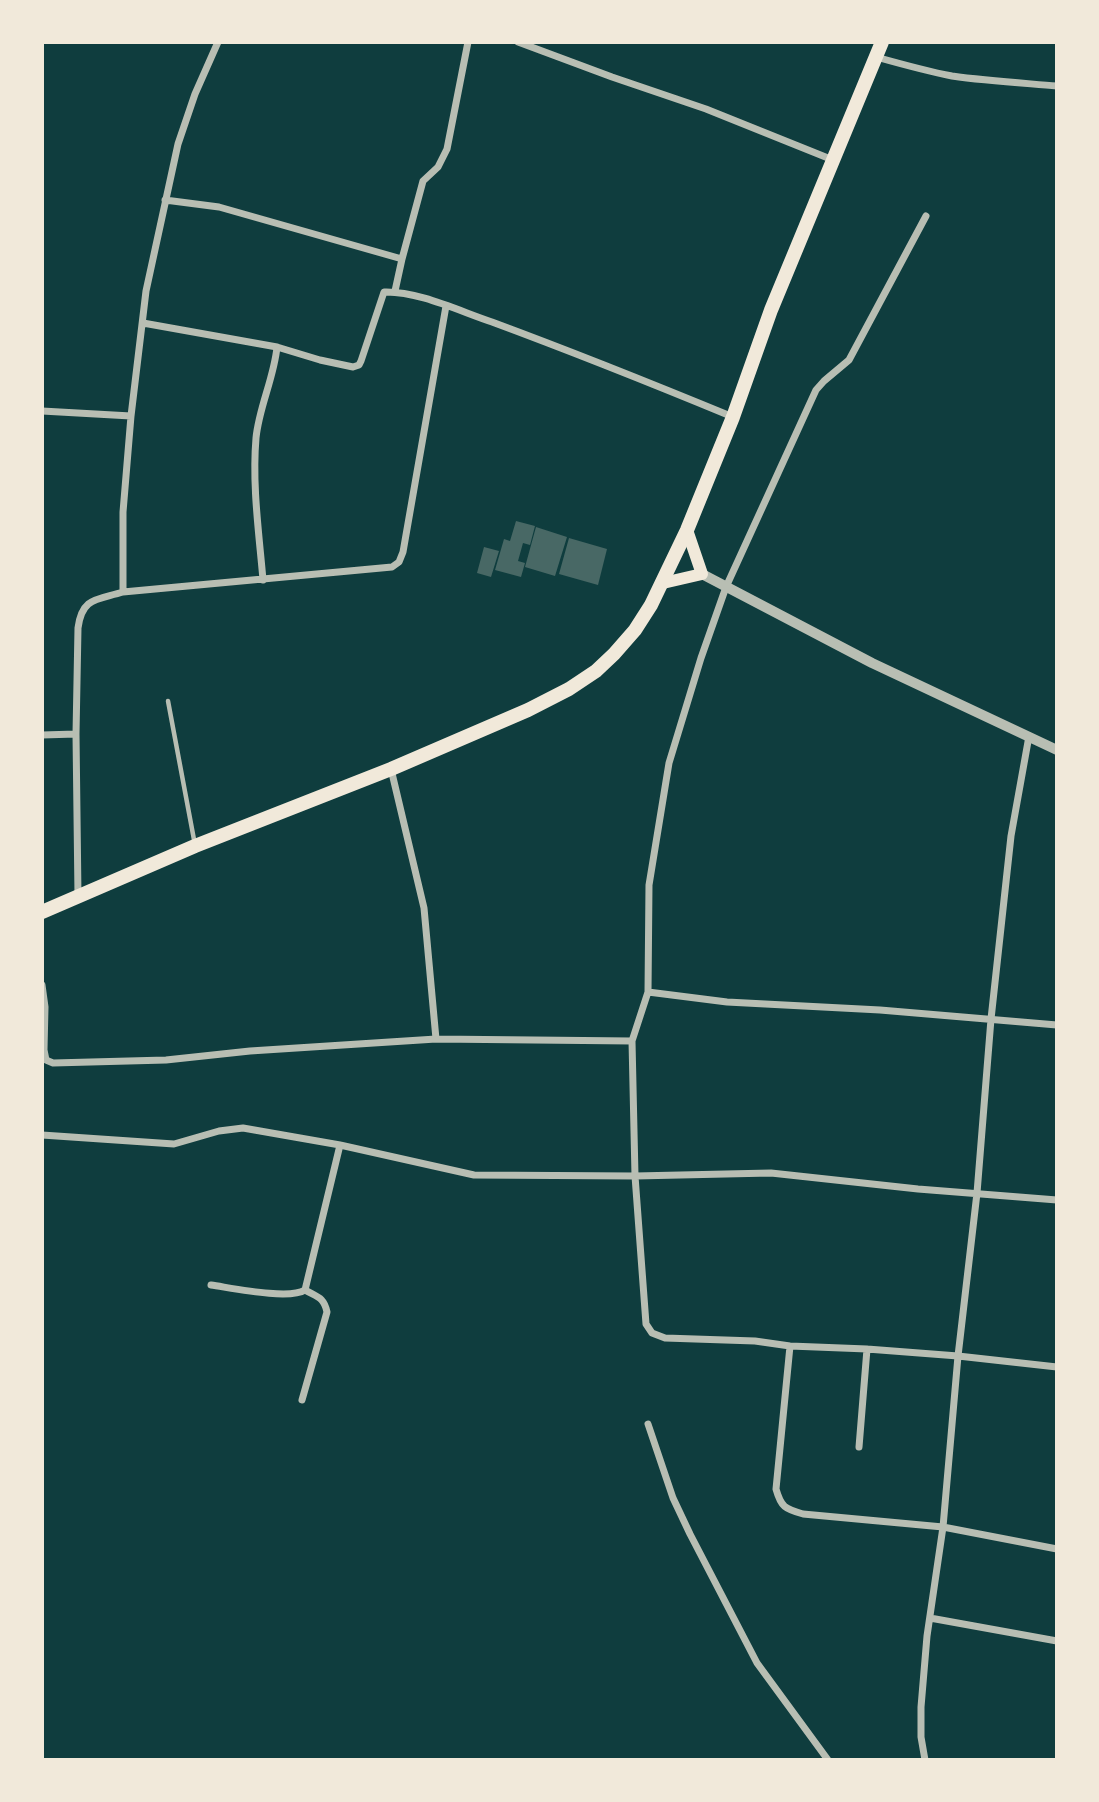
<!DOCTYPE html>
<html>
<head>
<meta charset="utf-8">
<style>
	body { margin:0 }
	#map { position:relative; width:1099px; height:1802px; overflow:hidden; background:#0f3d3e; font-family:Montserrat,sans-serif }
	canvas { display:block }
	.frame { position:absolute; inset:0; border:44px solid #f1e9da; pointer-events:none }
</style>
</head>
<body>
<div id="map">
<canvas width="1099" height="1802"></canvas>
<div class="frame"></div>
</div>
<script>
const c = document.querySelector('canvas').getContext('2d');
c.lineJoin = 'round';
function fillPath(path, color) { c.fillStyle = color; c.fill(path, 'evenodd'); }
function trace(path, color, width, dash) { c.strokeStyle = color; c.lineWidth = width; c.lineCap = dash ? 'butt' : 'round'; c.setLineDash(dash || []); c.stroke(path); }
const building = new Path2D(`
	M516,521l19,5 -5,19 -7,-2 -5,18 7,2 -4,14 -26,-7 9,-31 6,2z
	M536,527l31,10 -12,39 -30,-9z
	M569,538l38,11 -9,36 -39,-11z
	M484,547l15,4 -8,26 -14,-4z`);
const service = new Path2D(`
	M168,701l27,144`);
const minor = new Path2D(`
	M518,42l94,35 94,32 127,51
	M876,57c25,7 50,14 76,19 35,5 70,7 105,10
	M165,200l54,7 183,52
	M926,216l-77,144 -25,21 -8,9 -90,197 -25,71 -32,105 -20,122 -1,107 -16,49 3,135 11,148 6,9 13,5 90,3 35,5 77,3 91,7 99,11
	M395,291l7,-32 21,-78 15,-14 9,-18 21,-107
	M143,323l134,24
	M42,411l89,5
	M263,580c-4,-47 -11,-95 -7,-142 3,-31 18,-60 21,-91l43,13 33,7 6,-2 2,-4 23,-69c34,-1 75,19 108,30 81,30 161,62 241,95
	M123,592v-80l8,-96 15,-125 32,-147 17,-50 23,-52
	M42,735l34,-1
	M391,769l33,139 12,131
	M78,896l-2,-162 2,-106c4,-31 19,-28 45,-36l269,-25 7,-5 4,-10 43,-246
	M42,985l3,22 -1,43 2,10 7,3 113,-3 84,-9 186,-12 196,2
	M648,992l79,10 153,8 177,15
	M42,1135l132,9 45,-13 24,-3 97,17 134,30 161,1 136,-3 147,16 139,11
	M211,1285c21,3 78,15 94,5l35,-145
	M790,1346l-14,143c5,18 9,20 27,25l140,13 114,22
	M302,1400l25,-88c-3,-15 -10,-15 -22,-22
	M648,1424l25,74 17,36 67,129 71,97
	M859,1447l8,-98
	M930,1618l127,23
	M925,1760l-4,-23v-30l6,-71 16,-109 15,-171 19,-163 14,-174 20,-183 18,-100`);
const tertiary = new Path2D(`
	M702,574l170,89 185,87`);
const secondary = new Path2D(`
	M663,583l39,-9 -15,-44`);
const primary = new Path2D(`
	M42,912l153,-66 196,-77 137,-59 41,-21 27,-18 18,-17 21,-24 16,-25 36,-75 46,-113 38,-107 111,-268`);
fillPath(building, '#486865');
trace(service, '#b8beb3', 4.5);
trace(minor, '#b8beb3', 7);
trace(tertiary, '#b8beb3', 10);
trace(secondary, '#f1e9da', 12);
trace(primary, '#f1e9da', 14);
</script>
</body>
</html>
